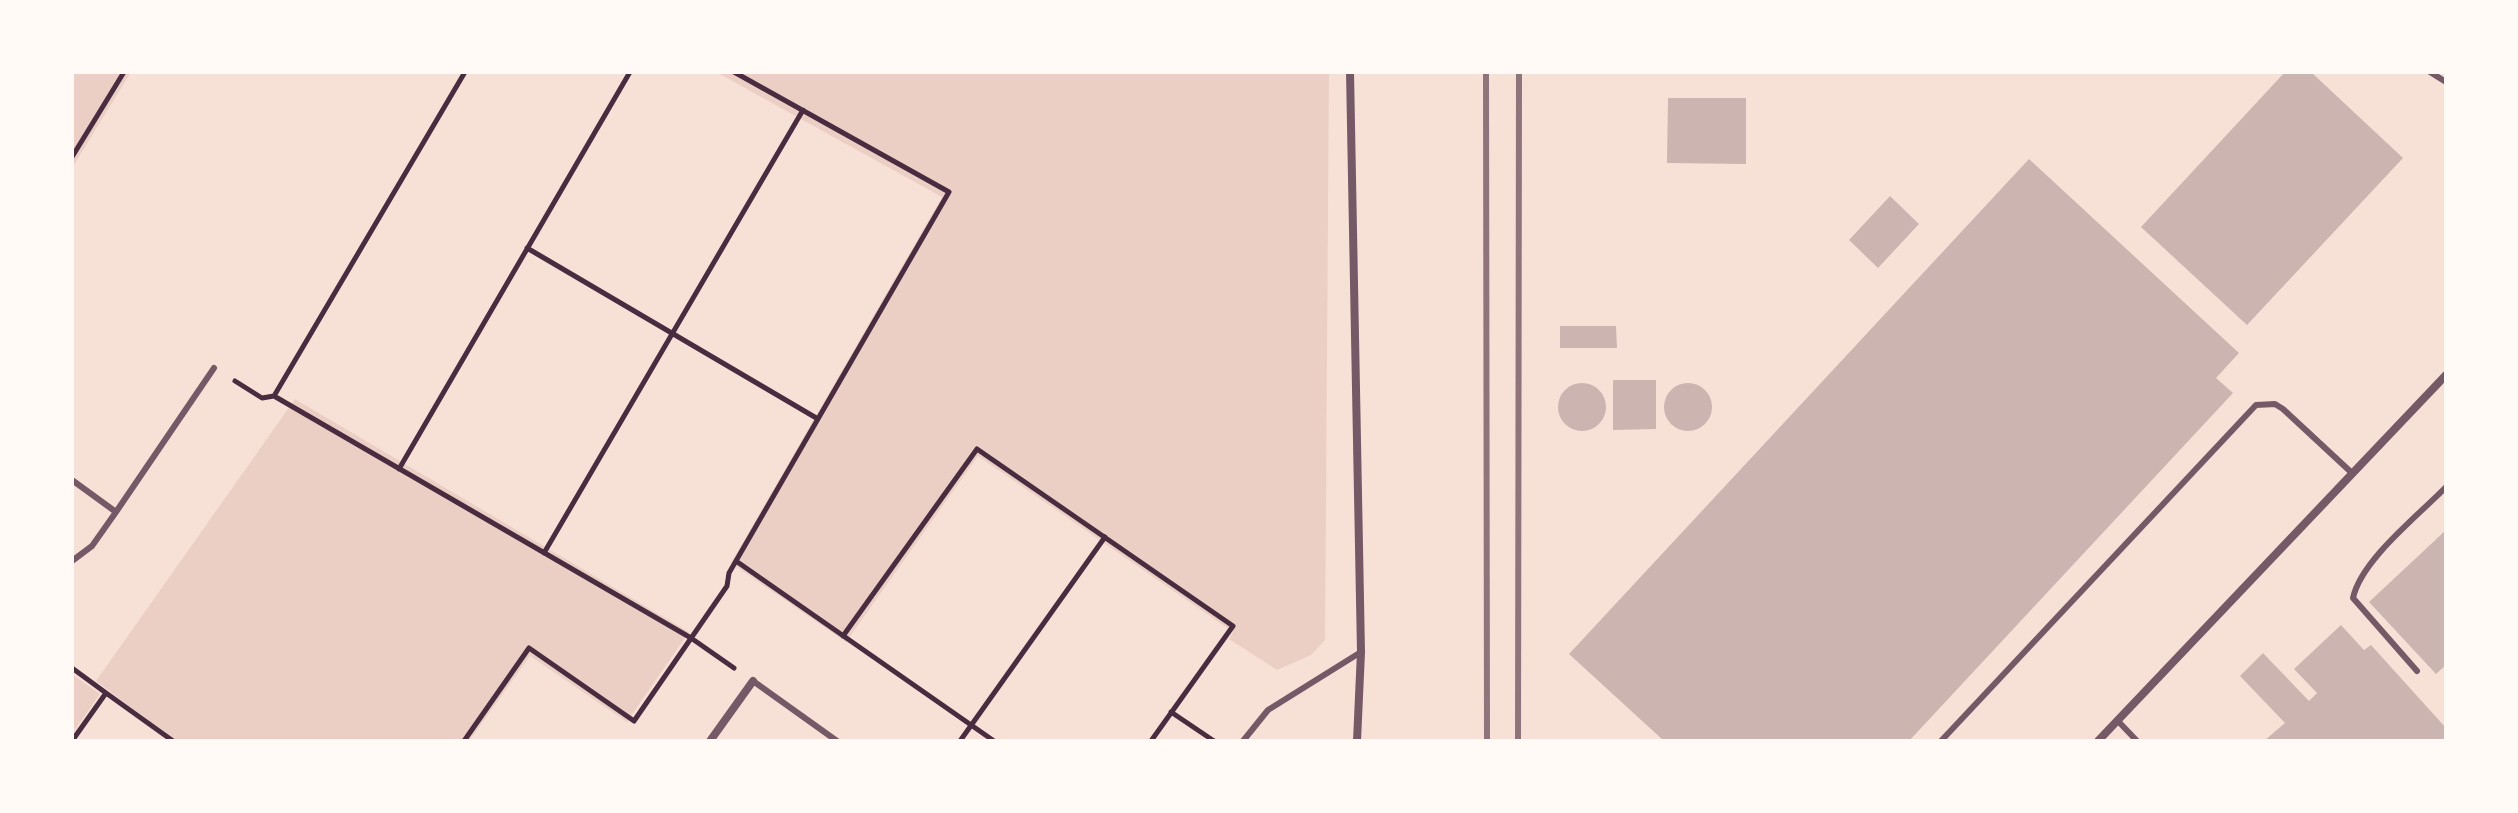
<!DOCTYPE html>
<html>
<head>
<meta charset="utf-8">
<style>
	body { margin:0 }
	#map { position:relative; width:2518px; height:813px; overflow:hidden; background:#f7e1d7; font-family:Spectral,serif }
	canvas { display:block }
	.frame { position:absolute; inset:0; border:74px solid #fffaf5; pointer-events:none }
</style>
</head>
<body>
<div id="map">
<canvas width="2518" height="813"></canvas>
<div class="frame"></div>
</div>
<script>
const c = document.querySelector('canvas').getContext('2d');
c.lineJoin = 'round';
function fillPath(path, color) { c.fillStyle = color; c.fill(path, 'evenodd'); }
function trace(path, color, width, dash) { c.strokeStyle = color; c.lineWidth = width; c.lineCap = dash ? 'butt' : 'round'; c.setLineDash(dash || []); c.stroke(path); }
const green = new Path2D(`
	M72,72h59l-59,96z
	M716,72h613l-4,568 -14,15 -34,15 -48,-31 4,-7 -255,-176 -132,186 -115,-79 211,-366z
	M295,399l394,233 -62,90 -97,-66 -61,85h-293l-80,-60z
	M72,674l28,20 -28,40z`);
const building = new Path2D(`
	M2285,72h26l92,86 -156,167 -106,-98z
	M1668,98h78v66l-79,-1z
	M2029,159l210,194 -23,25 17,15 -324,348h-245l-95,-87z
	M1890,196l29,28 -41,44 -29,-28z
	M1560,326h56l1,22h-57z
	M1613,380h43v49l-43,1z
	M1558 407a24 24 0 1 1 48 0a24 24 0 1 1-48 0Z
	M1664 407a24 24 0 1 1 48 0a24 24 0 1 1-48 0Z
	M2446,530v135l-10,9 -67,-72z
	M2341,625l23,25 7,-5 75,83v13h-182l21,-18 -45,-47 23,-23 46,48 8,-8 -23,-24z`);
const path = new Path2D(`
	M72,157l52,-85
	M527,248l291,171
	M235,381l27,17 12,-2 417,242 43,30
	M274,396l191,-324
	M399,469l231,-397
	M544,553l259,-443
	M736,561l258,180
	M843,636l134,-187 256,177 -82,115
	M72,668l34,25 -34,48
	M106,693l67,48
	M1171,712l43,29
	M464,741l65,-93 105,73 93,-135 2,-13 220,-381 -215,-120
	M960,741l145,-204`);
const service = new Path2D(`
	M2430,72l16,10
	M72,480l44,32 -24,34 -20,15
	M116,512l98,-144
	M2417,671l-64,-73c8,-38 66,-83 93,-111
	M753,681l84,60
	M2117,720l20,21
	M1243,741l25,-31 93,-58
	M1941,741l315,-336 19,-1 8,5 69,64`);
const minor = new Path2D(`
	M1350,72l11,580 -4,89
	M710,741l43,-60
	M2098,741l348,-366`);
const rail = new Path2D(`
	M1486,72l1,669
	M1518,741l1,-669`);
fillPath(green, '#ebcfc5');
fillPath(building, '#ccb4b1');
trace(path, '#4a2c40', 5);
trace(service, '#755966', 6);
trace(minor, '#755966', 8);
trace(rail, '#8f747c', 6);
</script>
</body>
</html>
